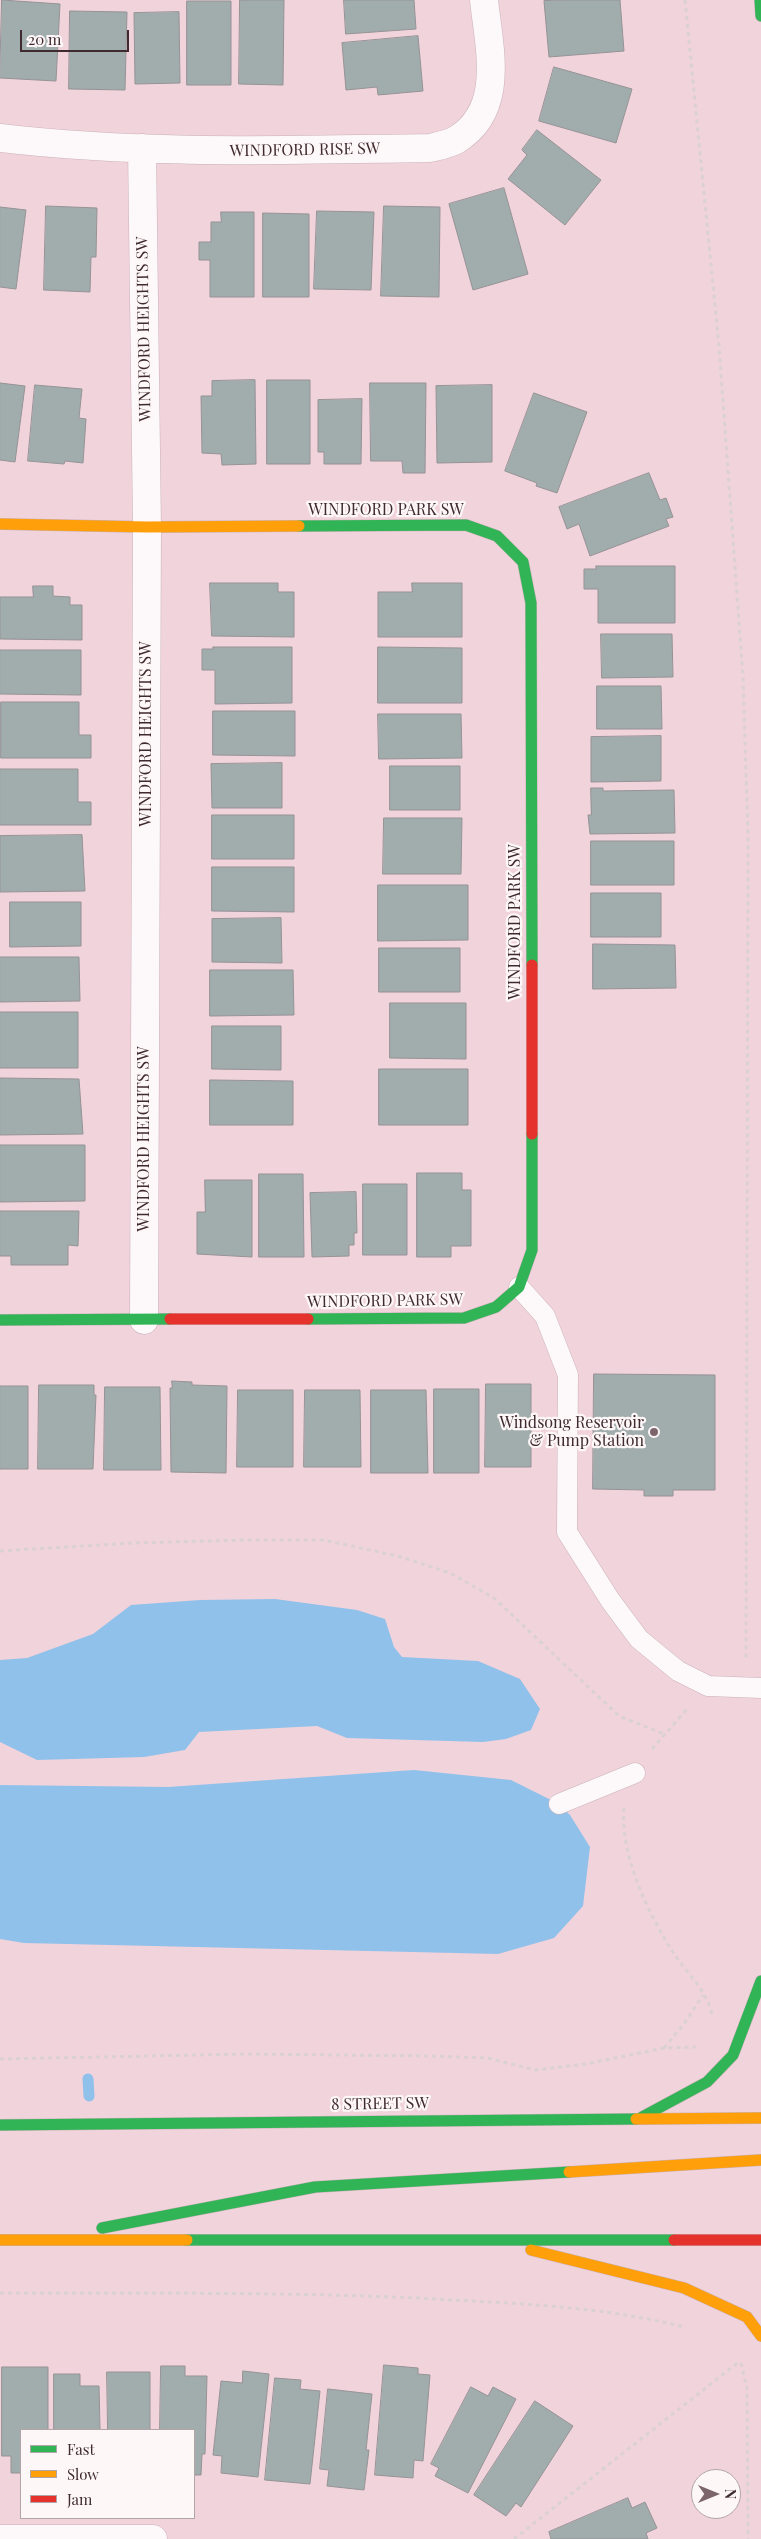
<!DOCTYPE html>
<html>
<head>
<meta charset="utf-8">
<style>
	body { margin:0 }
	#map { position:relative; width:761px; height:2539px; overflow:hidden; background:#f1d3dc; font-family:"Playfair Display",serif }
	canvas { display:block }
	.legend { position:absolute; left:20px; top:2429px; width:175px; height:90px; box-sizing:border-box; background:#fdf7f8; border:1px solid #b1a5a8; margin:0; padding:6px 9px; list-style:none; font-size:15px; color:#3f2a30 }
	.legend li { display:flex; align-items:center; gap:10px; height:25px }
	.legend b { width:25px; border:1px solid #b1a5a8 }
	.north { position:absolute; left:691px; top:2469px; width:50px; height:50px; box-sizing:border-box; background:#fdf7f8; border:1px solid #b1a5a8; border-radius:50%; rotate:90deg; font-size:14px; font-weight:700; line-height:20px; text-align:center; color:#3f2a30 }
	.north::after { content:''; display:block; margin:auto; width:18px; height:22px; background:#7d656c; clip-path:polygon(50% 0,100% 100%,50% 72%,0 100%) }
	.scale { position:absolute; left:20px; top:30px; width:109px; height:22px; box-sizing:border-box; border:2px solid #3f2a30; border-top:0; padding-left:6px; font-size:15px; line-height:18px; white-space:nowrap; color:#3f2a30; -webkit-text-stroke:4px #fdf7f8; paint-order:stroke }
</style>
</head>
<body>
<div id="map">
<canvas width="761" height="2539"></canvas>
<ul class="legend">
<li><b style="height:6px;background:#30b455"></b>Fast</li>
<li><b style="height:6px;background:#ff9f0a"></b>Slow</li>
<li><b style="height:6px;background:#e5322d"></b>Jam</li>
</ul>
<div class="north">N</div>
<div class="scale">20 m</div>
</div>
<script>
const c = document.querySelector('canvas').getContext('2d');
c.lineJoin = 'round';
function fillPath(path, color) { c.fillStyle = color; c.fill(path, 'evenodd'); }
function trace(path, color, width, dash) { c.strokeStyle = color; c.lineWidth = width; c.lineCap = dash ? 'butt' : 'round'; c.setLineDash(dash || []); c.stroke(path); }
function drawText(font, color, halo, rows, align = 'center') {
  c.font = font + ' "Playfair Display",serif'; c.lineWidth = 4.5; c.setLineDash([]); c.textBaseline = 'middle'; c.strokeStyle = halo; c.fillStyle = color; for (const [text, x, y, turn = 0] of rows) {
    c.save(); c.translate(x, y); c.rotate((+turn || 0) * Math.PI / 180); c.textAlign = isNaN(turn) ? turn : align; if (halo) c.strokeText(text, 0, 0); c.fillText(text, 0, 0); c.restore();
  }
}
const water = new Path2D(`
	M275,1599l82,11 28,9 9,28 8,10 76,4 42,18 20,30 -9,21 -25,9 -23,3 -136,-4 -30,-12 -118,6 -14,18 -41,7 -107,3 -37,-18v-82l27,-2 66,-24 38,-29 69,-5z
	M414,1770l97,10 48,24 11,11 20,32 -7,59 -29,32 -56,16 -474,-11 -24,-4v-154l168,2z`);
const stream = new Path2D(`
	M88,2079l1,17`);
const building = new Path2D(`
	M2,0l58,4 -4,77 -56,-3z
	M240,0h44l-1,85 -44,-1z
	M344,0h70l2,29 -70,5z
	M562,0h58l4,51 -75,6 -5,-56z
	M187,1h44v84h-44z
	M70,11l57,1 -2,78 -56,-1z
	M179,12l1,71 -45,1 -1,-71z
	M418,36l5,55 -45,4 -1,-8 -31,3 -4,-47z
	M554,67l78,22 -16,54 -77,-22z
	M537,130l64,50 -36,45 -57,-46 19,-24 -5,-5z
	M504,188l24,86 -55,16 -24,-86z
	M46,206l51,2 -1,49h-5l-1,35 -46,-2z
	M384,206l56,1 -1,90 -58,-1z
	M0,207l26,3 -10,79 -16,-2z
	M317,211l57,1 -3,78 -57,-1z
	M221,212h33v85h-44v-37h-11v-18h12v-20h10z
	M263,213l46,1v83h-46z
	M255,380l1,84 -34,1 -1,-11 -19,-1 -1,-57h11v-15z
	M267,380h43v84h-43z
	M0,383l25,3 -10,76 -15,-2z
	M370,383h56l-1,90h-22l-1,-12h-31z
	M35,385l47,4 -3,29 7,1 -3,44 -18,-2 -1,3 -36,-3z
	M492,385v77l-55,1 -1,-77z
	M534,393l53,19 -30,81 -21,-7 1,-3 -32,-12z
	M362,399l-1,65h-37v-12h-6v-52z
	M649,473l11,27 6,-2 7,19 -7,2 3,7 -79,30 -11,-32 -12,5 -8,-22z
	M596,566h79v57h-77v-34h-14v-20h12z
	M210,583h68v9h16v45l-82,-1z
	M412,583h50v54h-84v-45h34z
	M33,586h20v10l17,1v8h12v35l-82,-1v-42h33z
	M601,634h71l1,43 -71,1z
	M213,647h79v56l-77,1v-34h-13v-21h11z
	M378,647l84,1v55h-84z
	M0,650h81v45l-81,-1z
	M597,686h64l1,43h-65z
	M1,702h78v33h12v23h-90z
	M213,711h82v45l-82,-1z
	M378,714h83l1,44 -83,1z
	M661,736v45l-70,1v-45z
	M282,763v45h-70l-1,-44z
	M390,766h70v44h-70z
	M0,769h78v33h13v23h-91z
	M591,788h12v3l71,-1 1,43 -85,1 -2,-19h3z
	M212,815h82v44h-82z
	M384,818h78l-1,56h-78z
	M82,835l3,56 -85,1v-56z
	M591,841h83v44h-83z
	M212,867h82v45l-82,-1z
	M378,885h90v55l-90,1z
	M591,893h70v44h-70z
	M10,902h71v44l-71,1z
	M281,918l1,45 -70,-1v-43z
	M593,944l82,1 1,43 -83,1z
	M379,948h81v44h-81z
	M0,957h79l1,44 -80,1z
	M210,970h83l1,45 -84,1z
	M390,1003h76v56l-76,-1z
	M0,1012h78v56h-78z
	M212,1026h69v44l-69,-1z
	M379,1069h89v56h-89z
	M0,1078l79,1 4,55 -83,1z
	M210,1080l83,1v44h-83z
	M0,1145h85v56l-85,1z
	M417,1173h45v17h9v56h-20v11h-34z
	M259,1174h44l1,83h-45z
	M205,1180h47v77l-55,-3v-42h8z
	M363,1184h44v71h-44z
	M356,1192l1,41h-3v12h-5v11l-37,1 -2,-64z
	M0,1211h79l-1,35 -10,-1v20h-57v-9h-11z
	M594,1374l121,1v115h-42v6h-29v-6l-51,-1z
	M172,1381l20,1v3l35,1 -1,87 -55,-1 -1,-84h2z
	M486,1384h45v83h-46z
	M39,1385h55v10h2l-3,74h-55z
	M0,1386h28v83h-28z
	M105,1387h55l1,83h-57z
	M434,1389h45v84h-45z
	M238,1390h55v77h-56z
	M305,1390h55l1,77h-57z
	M371,1390h55l2,83h-57z
	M384,2365l34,3v6l12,1 -7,86 -9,-1 -1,18 -38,-3z
	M161,2366h24v10h22l-2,78h-3l-1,21h-7v-45h-34z
	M2,2367h46v63h-27v43h-10v-17h-9z
	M243,2371l26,3 -11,103 -37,-4 1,-17 -9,-1 8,-74 21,2z
	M107,2372h43v58h-42z
	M54,2374h26v12h19l1,44h-46z
	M275,2378l26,2 -1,9 20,2 -10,93 -45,-4z
	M471,2387l17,9 5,-9 23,12 -48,94 -33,-17 4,-8 -8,-4z
	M328,2389l44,5 -6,56h3l-5,40 -37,-4 2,-16 -9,-1z
	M535,2401l38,25 -52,81 -5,-4 -10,13 -32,-21z
	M628,2498l4,10 13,-6 12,26 -11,5 2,6h-97l-2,-7z`);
const path = new Path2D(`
	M685,0l34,346 24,331 5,159 -2,823
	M0,1551l133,-8 113,-3h77l75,16 52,17 44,25 125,118 45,18
	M652,1749l35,-40
	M624,1808c-4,48 25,107 50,146 13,19 34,38 38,61
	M664,2048l20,-24 19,-29
	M0,2059l246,-5 183,2 59,2 47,12 51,-6 78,-16 32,-1
	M0,2293c151,1 302,-2 452,7 77,4 158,8 232,27
	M741,2363l6,25 1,151
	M514,2539l226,-178`);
const lane = new Path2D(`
	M519,1287l26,29 23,59 -1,157 43,68 29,39 39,32 30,15 53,2
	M559,1804l76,-31`);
const street = new Path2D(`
	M0,138c143,17 287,12 430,10 8,-2 19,-4 26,-8 50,-30 33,-92 28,-140
	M142,148l5,379 -3,793
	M0,2539h153`);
const fast = new Path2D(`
	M760,0l1,16
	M299,526l167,-1 31,11 26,26 8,41 1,362
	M308,1319l156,-1 32,-11 23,-20 13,-37v-116
	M0,1320l170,-1
	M642,2117l65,-35 26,-27 28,-74
	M0,2125l636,-6
	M102,2228l213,-41 254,-15
	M187,2240h487`);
const slow = new Path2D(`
	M0,524l147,3 152,-1
	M636,2119l125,-1
	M569,2172l192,-12
	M0,2240h187
	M531,2250l153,38 63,29 14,19`);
const jam = new Path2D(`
	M532,965v169
	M170,1319h138
	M674,2240h87`);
const markers = [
	[654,1432,5,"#7d656c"]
];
const streetNames = [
	["WINDFORD RISE SW",305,150,-1],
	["WINDFORD HEIGHTS SW",144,329,-91],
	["WINDFORD PARK SW",386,510],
	["WINDFORD HEIGHTS SW",146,734,-90],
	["WINDFORD PARK SW",515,922,-90],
	["WINDFORD HEIGHTS SW",144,1139,-90],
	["WINDFORD PARK SW",385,1301,-1],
	["8 STREET SW",380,2104,-1]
];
const poiNames = [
	["Windsong Reservoir",644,1423],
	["& Pump Station",644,1441]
];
fillPath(water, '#90c1ea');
trace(stream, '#90c1ea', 11);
fillPath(building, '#a1acad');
trace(building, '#959395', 1);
trace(lane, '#c9b1b8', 21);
trace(street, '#c9b1b8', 29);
trace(fast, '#c9b1b8', 12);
trace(slow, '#c9b1b8', 12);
trace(jam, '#c9b1b8', 12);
trace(path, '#dbd1d4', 3, [4, 4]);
trace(lane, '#fdf8fa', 20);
trace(street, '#fdf8fa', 28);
trace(fast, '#30b455', 11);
trace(slow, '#ff9f0a', 11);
trace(jam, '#e5322d', 11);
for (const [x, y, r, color] of markers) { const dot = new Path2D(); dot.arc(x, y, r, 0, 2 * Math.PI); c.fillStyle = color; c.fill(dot); trace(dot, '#fdf7f8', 2); }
drawText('16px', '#3f2a30', '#fdf7f8', streetNames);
drawText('16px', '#3f2a30', '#fdf7f8', poiNames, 'right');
</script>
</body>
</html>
